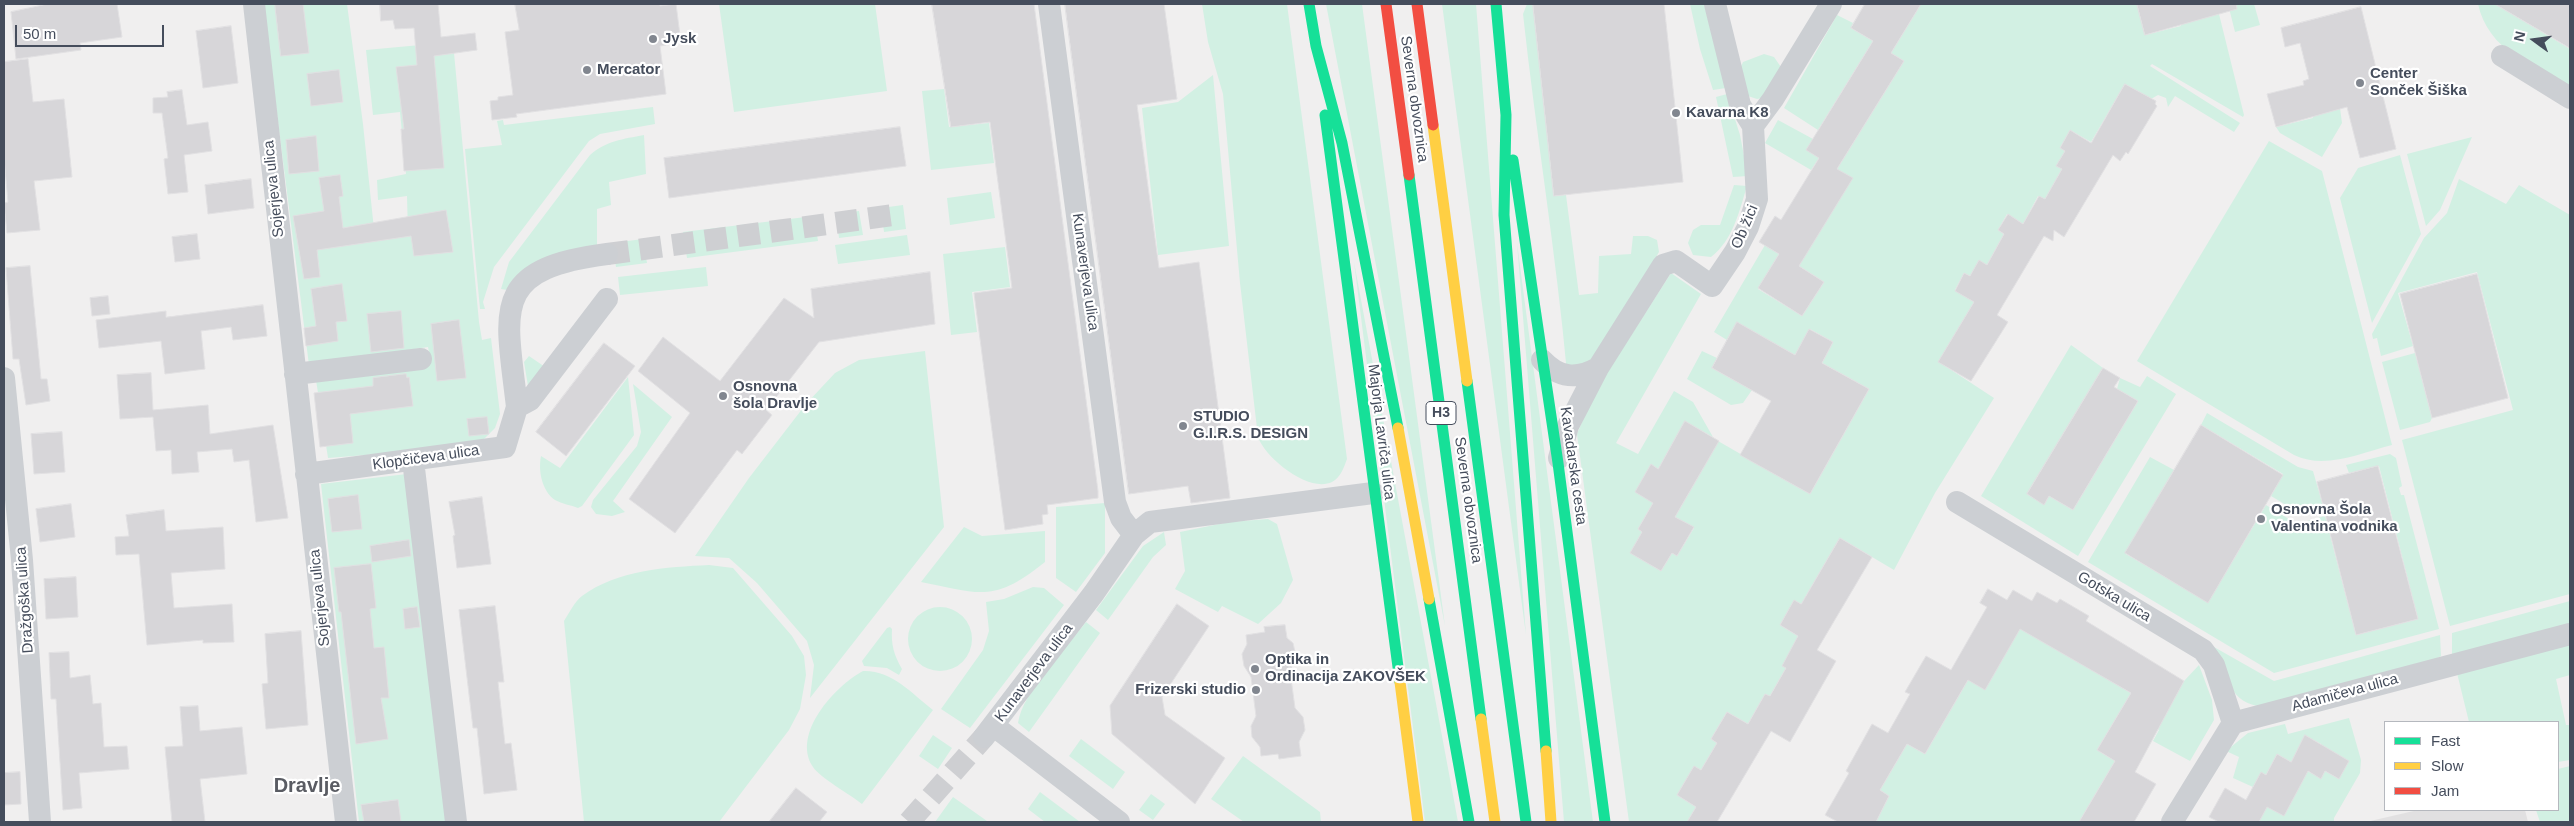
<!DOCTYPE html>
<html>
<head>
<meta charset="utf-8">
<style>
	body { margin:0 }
	#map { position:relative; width:2574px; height:826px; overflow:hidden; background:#f0efef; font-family:Arial,sans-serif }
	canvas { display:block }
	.frame { position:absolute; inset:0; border:5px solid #454d5c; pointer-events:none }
	.legend { position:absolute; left:2384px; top:721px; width:175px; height:90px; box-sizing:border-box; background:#fff; border:1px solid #b5b8be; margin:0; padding:6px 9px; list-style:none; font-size:15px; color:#454d5c }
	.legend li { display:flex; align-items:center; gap:10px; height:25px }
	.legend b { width:25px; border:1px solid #b5b8be }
	.north { position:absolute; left:2509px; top:15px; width:50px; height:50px; -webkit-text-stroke:4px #fff; paint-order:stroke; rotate:284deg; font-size:14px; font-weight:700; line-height:20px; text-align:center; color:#454d5c }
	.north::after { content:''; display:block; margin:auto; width:18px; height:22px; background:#454d5c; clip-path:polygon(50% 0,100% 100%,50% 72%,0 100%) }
	.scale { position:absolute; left:15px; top:25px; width:149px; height:22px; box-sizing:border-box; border:2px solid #454d5c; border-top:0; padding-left:6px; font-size:15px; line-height:18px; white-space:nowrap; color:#454d5c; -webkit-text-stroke:4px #fff; paint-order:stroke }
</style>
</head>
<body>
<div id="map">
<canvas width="2574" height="826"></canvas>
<div class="frame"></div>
<ul class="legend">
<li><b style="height:6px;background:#16e098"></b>Fast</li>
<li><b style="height:6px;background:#ffcf43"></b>Slow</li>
<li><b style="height:6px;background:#f24e42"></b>Jam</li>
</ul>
<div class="north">N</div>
<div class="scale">50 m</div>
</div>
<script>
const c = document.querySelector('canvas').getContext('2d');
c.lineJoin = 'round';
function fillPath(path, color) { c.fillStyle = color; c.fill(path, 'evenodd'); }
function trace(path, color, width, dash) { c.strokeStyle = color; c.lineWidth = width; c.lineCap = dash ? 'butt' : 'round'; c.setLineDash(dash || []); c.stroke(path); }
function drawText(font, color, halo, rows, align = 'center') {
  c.font = font + ' Arial,sans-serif'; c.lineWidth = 4.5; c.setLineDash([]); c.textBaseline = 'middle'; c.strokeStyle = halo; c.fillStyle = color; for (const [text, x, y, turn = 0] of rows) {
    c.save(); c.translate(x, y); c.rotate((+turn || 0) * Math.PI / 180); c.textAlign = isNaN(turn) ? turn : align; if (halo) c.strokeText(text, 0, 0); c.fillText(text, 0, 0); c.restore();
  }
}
const education = new Path2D(`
	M2418,810h107l3,12h-162z`);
const green = new Path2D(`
	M263,4h84l16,120 12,115 33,-5 -1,-38 -29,4 -1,-20 29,-6 -6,-62 -27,3 -7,-65 87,-8 26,280 3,18 9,-2 9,76 -5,14 -12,12 -67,11 -88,7 -12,-78 115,-17 -3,-16 -119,18z
	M719,4h156l12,87 -153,21z
	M1202,4h85l60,455c-3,8 -6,18 -15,23 -23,11 -66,-23 -74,-45l-18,-154 -17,-189 -15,-52z
	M1326,4h36l83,622z
	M1442,4h34l50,631z
	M1527,4h6l21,192 12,-1 13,100 19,-2 1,-37 32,-2 2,-18h15l9,4 2,12 -48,83 -22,29 -22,9c-11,-120 -31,-239 -44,-359z
	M1690,4h14l22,84 -13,2 -13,-41z
	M1921,4h216l8,31 36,-9 -1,-8 39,-4 25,101 -1,2 -91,-53 -2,2 90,57 -6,9 -59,-36 -7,11 -2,-9 -8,-3 -7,4 -26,-15 -34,58 -21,-12 -10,18 5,3 -8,15 5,3 -17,30 -7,-3 -15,28 -16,-10 -9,16 6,4 -17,31 -8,-4 -9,15 -6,-3 -9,17 19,12 -35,60 55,36 -59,95 -41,77 -54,-32 -39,66 -7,-3 -14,24 18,11 -12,32 -16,28 -5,-2 -17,30 -21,-12 -16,27 6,4 -16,27 -7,-3 -17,28 19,12 -9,15h-58l-52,-388 17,-41 77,-120 30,21 -85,149 22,11 36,-63 19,11 20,35 -28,-15 -27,47 -7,-4 2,38 -15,26 4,3 -11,21 30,18 11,-18 5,3 17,-28 -19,-11 43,-76 92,53 59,-105 -47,-26 11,-21 -23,-13 -15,26 -58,-32 -10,17 -13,-8 51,-87 14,9 -21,35 44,27 22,-34 -25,-16 38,-97 67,-108 -13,-8z
	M2228,4h26l6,21 -25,7z
	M2478,4h17l75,45v40c-37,-22 -82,-39 -92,-85z
	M1837,15l16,8 -2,5 22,13 -55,89 -34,-22z
	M1764,54l10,3 9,13 -15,27 -11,2 -9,-3 -8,-27 3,-7z
	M1213,75l16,171 -71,9 -16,-147 36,-6z
	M944,89l5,38 40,-4 5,40 -63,7 -9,-79z
	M1727,94l13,41 8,41 -15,1 -17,-80z
	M653,107l2,17 -55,10 -11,7 -95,126 -11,35 2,7h-5l-15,-160 37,-4 -5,-24 6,-1 1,5z
	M2340,108l2,15 -20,34 -42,-24 -4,-6 37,-9 -2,-7z
	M1778,120l35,19 6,19 -8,12 -46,-27z
	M644,135l2,39 -37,8 2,23 -14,4v38l-90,43 -6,-1 8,-27 81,-107c16,-14 33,-16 54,-20z
	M2472,137l-32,73 -14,16 -19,-72z
	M2269,141l53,30 70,274c-32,8 -67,25 -98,10l-157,-94z
	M2400,155l21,79 -49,89 -32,-125 18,-30z
	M2459,179l47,25 13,-19 51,30v379l-120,32 -48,-186 111,-30 -36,-138 -79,21 15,53 -32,10 -4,-18 -4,1 -1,-5 52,-96 23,-25z
	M1734,185l13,1c-8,26 -14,54 -36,71l-18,-2 -5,-12 5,-13 8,-5h19z
	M991,192l4,26 -45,7 -3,-27z
	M903,205l3,24 -22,3 -3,-24z
	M859,211l4,24 -24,3 -3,-24z
	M814,216l4,25 -131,17 -4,-26z
	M907,235l3,20 -72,9 -3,-19z
	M643,239l4,24 -31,4 -4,-24z
	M1517,243l76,579h-29z
	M1005,247l5,40 -38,5 5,40 -26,3 -8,-81z
	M1354,262l104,560h-33z
	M706,267l2,19 -88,9 -2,-18z
	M2071,345l32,23 -76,126 17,10 5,-8 24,14 65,-109 -21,-12 3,-11 20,9 7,-11 29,18 -98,162 -97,-60z
	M925,351l19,176 -134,171 4,-33 -7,-24 -50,-58 -28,-25 -34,-2 54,-78 57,-74 29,-31 24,-13z
	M1702,351l15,7 -5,10 40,22 -9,13 -12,2 -44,-26z
	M2415,353l17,65 -2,4 -30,8 -18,-68z
	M529,356l19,13 -19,23 -5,-30z
	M628,377l6,58 -52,71 -4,2c-7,-3 -16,-4 -23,-8 -13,-9 -17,-29 -14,-44l19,12z
	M633,384l39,33 -59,84 12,11 -13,4 -16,-2 -5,-7 2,-7 44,-54 4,-14z
	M2207,413l91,54 15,4 10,35 -25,6 -27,-16 12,-22 -82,-49z
	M2390,454l6,4 6,28 -3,2 2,7h3l35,134 -165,44 -186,-111 62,-105 24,13 -48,84 82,48 58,-97 31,19 28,-8 31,119 62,-16 -39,-153 -30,7 -3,-8z
	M407,474l39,348h-87l-38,-338z
	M1105,503v50l-29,39 -20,-14v-71z
	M1268,519l9,5 16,56 -12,23 -23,21 -36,-18 -4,6 -43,-23 10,-18 -5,-39 49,-10z
	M964,527l18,9 63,-5v31c-51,41 -64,32 -124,20z
	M1164,532l2,13 -13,12 -45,63 -12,-10 47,-64z
	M709,565l24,3 59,68 12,20 2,19 -6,34 -11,21 -70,92h-135l-20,-201c5,-8 11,-20 18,-25 35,-26 85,-29 127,-31z
	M1033,587l11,1 20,17 -94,123 -29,-19 42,-59 6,-19 -3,-29 18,-3z
	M2570,601v24l-118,31v-23z
	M908 639a32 32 0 1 1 64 0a32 32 0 1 1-64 0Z
	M1086,622l14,11 -71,99 -11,-9c5,-32 48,-75 68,-101z
	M890,627l2,2c-1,16 2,26 10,40l-3,6 -12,-7 -23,-2 -2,-5 25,-33z
	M2021,627l110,66 -34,57 18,11 -36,61h-203l13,-26 -9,-6 27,-46 18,10 43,-74z
	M2440,635l1,21 -5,3 -179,47c-29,-6 -33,-35 -43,-59l60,34z
	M2570,645v30l-14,4 10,46h4v35l-12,2v-40h-89l-12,-49z
	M2199,665l13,35 2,20 -24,41 -37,-20 6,-11 -3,-1 28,-48z
	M863,671c29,-1 48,22 70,39l-71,94c-11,-9 -43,-27 -49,-37 -22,-33 22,-81 50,-96z
	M2349,718l12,42 -1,13 -26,45v4h-75l2,-5 -5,-3 47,-45 18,9 4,-7 14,8 -22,-27 4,-8 -15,-8 -15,26 -14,-8 -11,21 -5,-2 -8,14 -20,-9 6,-21 -13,-6 22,-18 37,-9 3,10z
	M933,735l19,13 -14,21 -19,-13z
	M1081,739l44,33 -12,17 -44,-33z
	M1243,756l77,56 1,10h-77l-33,-23z
	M2570,766v56h-30l-4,-12h22v-41z
	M1040,792l40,30h-35l-17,-13z
	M1151,794l14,10 -12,16 -14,-10z
	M953,797l34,24 -1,1h-51z`);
const building = new Path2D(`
	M48,4h69l5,33 -42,6 1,7 -65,9 -5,-47z
	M275,4h28l6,49 -28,3z
	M380,4h58l3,33 34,-4 2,17 -43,6 10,112 -40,3 -3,-42h3l-8,-62 21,-2 -3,-37 -19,1 -2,-9 -12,1z
	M515,4h145v2l16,-2 5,39 -21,3 6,48 -150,20 1,3 -25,3 -2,-19 8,-1v-3l15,-2 -8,-63 14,-2z
	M932,4h102l64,487v7l-51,7 1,9 -6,1 1,9 -38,6 -31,-237 38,-5 -22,-166 -39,5z
	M1065,4h99l13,95 -40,6 22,163 40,-6 31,236 -39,5 -3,-17 -59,8z
	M1533,4h131l19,178 -129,14z
	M1865,4h56l-30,49 13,8 -67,108 16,9 -54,88 25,16 -22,34 -44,-28 21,-34 -20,-12 16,-26 6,4 38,-62 -13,-8 67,-109 -22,-13z
	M2137,4h99l1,5 -92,26z
	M2495,4h75v44z
	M2361,7l35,142 -36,9 -13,-51 -71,20 -9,-33 37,-9 -1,-4 6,-2 -9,-36 -15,4 -4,-19z
	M231,26l7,57 -35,5 -7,-57z
	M28,59l5,43 31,-3 8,78 -38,4 6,49 -33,3 -3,-30 4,-1 -4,-44v-96z
	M339,70l4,32 -32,4 -4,-32z
	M2125,84l31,17 -1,3 2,2 -29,48 -2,-2 -6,9 -7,-6 -49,82 -10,-7 -1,11 -9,-5 -47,79 11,7 -37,59 -33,-19 36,-60 -19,-11 9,-18 6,3 9,-16 8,5 17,-31 -6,-4 10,-16 15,10 16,-28 6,3 17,-30 -6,-3 9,-15 -5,-3 10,-18 21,13z
	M182,90l5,35 21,-3 4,29 -28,4 4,37 -20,2 -4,-35 4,-1 -6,-45h-9v-15l15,-1 -1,-5z
	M900,127l6,39 -237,32 -5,-40z
	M316,136l3,35 -30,3 -3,-34z
	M340,175l3,21 -4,1 4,31 103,-18 7,42 -39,4 -3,-20 -94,14 3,27 -16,2 -11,-63 31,-5 -5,-33z
	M251,179l3,29 -46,6 -3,-29z
	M197,234l3,25 -25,3 -3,-25z
	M30,266l11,113h6l3,22 -24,4 -7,-46h-6l-7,-91z
	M930,272l5,52 -116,18 -53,68 6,5 -30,39 -5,-4 -62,83 -46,-34 61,-86 -52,-42 25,-34 57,44 64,-83 30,20 -3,-29z
	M2477,274l31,124 -76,20 -32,-124z
	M342,284l5,37 -11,1 2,19 -32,5 -2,-18 12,-2 -5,-37z
	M108,296l2,18 -18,2 -2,-18z
	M263,305l4,31 -34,4 -2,-13 -30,4 4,38 -40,5 -4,-33 -62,7 -3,-28 70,-9v6z
	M401,311l3,37 -33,4 -4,-38z
	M459,320l7,58 -29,3 -6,-57z
	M1737,322l58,33 14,-26 24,13 -11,21 47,26 -59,105 -70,-39 31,-54 -59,-33z
	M604,343l31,23 -69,90 -30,-24z
	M2103,368l17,10 -6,9 24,14 -65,109 -24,-14 -5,9 -17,-11z
	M151,373l2,37 55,-5 2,29 63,-9 15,93 -32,4 -7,-62 -15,2 -2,-13 -35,3 2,20 -27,2 -1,-24 -15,1 -3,-34 -33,2 -3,-44z
	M406,374l1,4 2,-1 4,29 -63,8 3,29 -33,4 -6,-54 59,-7v-8z
	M487,417l2,17 -20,2 -2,-17z
	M1685,421l34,20 -44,76 19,10 -17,29 -5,-3 -11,18 -31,-18 12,-21 -4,-3 15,-26 -18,-11 16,-28 7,5z
	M2201,425l82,50 -75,128 -83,-50z
	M62,432l3,40 -31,2 -3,-40z
	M2378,466l40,153 -62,16 -39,-153z
	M358,495l4,34 -30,3 -4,-33z
	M482,497l9,67 -34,4 -4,-32 2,-1 -6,-33z
	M71,504l4,33 -35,5 -4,-33z
	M164,510l2,21 57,-4 2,42 -54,4 3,35 58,-4 2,38 -31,1v-3l-56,5 -8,-91 -23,1 -1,-18 14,-1 -3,-21z
	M1840,538l32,19 -55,93 19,11 -46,81 -19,-11 -54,91h-30l9,-15 -19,-12 17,-29 7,4 16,-27 -6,-4 16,-27 21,12 17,-30 5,2 16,-28 -4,-2 16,-30 -18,-11 14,-25 7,4z
	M409,540l2,16 -39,6 -2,-16z
	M371,564l5,44 -6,1 4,39 10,-1 5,51h-8l7,41 -32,5 -15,-132h-2l-5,-44z
	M76,577l2,40 -32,2 -2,-40z
	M1988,589l19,11 6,-10 19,11 5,-9 20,11 3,-4 29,17 -3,5 98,60 -49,91 21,12 -22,38h-55l36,-61 -18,-11 34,-57 -111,-64 -35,61 -17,-10 -43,74 -18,-10 -27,46 9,6 -13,26h-38l-13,-7 24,-42 -3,-2 26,-47 16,9 22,-39 -5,-2 21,-36 25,14 36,-63 -7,-4z
	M1177,604l32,22 -47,71 3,18 60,43 -30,46 -83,-70 -2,-28z
	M495,606l9,76h-6l7,62 6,-1 6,47 -33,4 -7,-66h-4l-14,-118z
	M417,607l3,20 -15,2 -2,-20z
	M1285,625l2,13 6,5 3,13 -6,15 5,37 8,9 2,13 -6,12 2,14 -22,3 -1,-5 -17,2 -1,-9 -8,-10 -1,-11 5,-10 -5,-39 -7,-11 -2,-12 5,-10 -1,-9 19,-3 -1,-5z
	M301,631l7,94 -42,4 -4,-45 6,-1 -3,-49z
	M69,652l1,26 20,-3 3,29 8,-1 3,44 23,-1 2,23 -50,4 3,35 -19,2 -7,-111h-5l-2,-46z
	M198,706l2,25 42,-4 5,47 -47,5 5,43h-33l-7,-75 18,-1 -3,-39z
	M2305,735l44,26 -10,18 -14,-8 -4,8 -13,-8 -24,45 -17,-9 -8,15h-40l-10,-5 16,-29 21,12 15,-28 5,3 11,-21 14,8z
	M20,772l1,32 -17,1v-32z
	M796,788l31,24 -8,10h-50z
	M398,800l3,22h-37l-3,-17z`);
const streetTunnel = new Path2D(`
	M607,254l294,-40
	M909,822l75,-85`);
const street = new Path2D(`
	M254,4l92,818
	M1049,4l66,498 6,16 13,17 16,-13 223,-29
	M1715,4l25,101 13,21
	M2502,56l68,42
	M1542,360c17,18 34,20 56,8
	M295,374l126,-15
	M4,378l18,182 18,262
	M517,407c-11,-97 -28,-138 90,-153
	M1559,458l9,-32 30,-58 65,-103 13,-4 36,25 23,-34 13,-25 9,-28 -4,-73 20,-27 58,-95
	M413,460l43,362
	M306,474l199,-27 12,-40 13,-7 77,-101
	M1957,502l246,148 11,15 19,58
	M994,726l125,96
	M984,737l110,-144 40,-58
	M2172,822l61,-99 337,-89`);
const fast = new Path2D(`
	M1309,4l7,42
	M1496,4l10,111
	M1316,46l26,97 56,285
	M1325,115l75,567
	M1506,115l-2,100 42,536
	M1513,160l45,303 47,359
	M1409,175l72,544
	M1467,381l59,441
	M1429,599l40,223`);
const slow = new Path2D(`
	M1433,125l34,256
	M1398,428l31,171
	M1400,682l18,140
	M1481,719l14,103
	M1546,751l5,71`);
const jam = new Path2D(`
	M1386,4l23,171
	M1417,4l16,121`);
const markers = [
	[653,39,5,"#81868f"],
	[587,70,5,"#81868f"],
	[2360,83,5,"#81868f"],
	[1676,113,5,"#81868f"],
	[723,396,5,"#81868f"],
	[1183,426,5,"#81868f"],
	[2261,519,5,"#81868f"],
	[1255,669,5,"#81868f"],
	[1256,690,5,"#81868f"]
];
const shields = [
	[1441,413,30]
];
const shieldNames = [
	["H3",1441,413]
];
const poiNames = [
	["Jysk",663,39],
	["Mercator",597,70],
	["Center",2370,74],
	["Sonček Šiška",2370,91],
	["Kavarna K8",1686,113],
	["Osnovna",733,387],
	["šola Dravlje",733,404],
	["STUDIO",1193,417],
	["G.I.R.S. DESIGN",1193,434],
	["Osnovna Šola",2271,510],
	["Valentina vodnika",2271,527],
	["Optika in",1265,660],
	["Ordinacija ZAKOVŠEK",1265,677],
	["Frizerski studio",1246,690,"right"]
];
const streetNames = [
	["Severna obvoznica",1414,99,82],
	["Sojerjeva ulica",274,189,-96],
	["Ob žici",1745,227,-67],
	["Kunaverjeva ulica",1085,272,82],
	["Majorja Lavriča ulica",1381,432,83],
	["Klopčičeva ulica",426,458,-8],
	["Kavadarska cesta",1573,466,82],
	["Severna obvoznica",1468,500,82],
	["Gotska ulica",2114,597,31],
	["Sojerjeva ulica",320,598,-96],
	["Dražgoška ulica",25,600,-94],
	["Kunaverjeva ulica",1034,673,-53],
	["Adamičeva ulica",2345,693,-15]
];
const districtNames = [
	["Dravlje",307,786]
];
fillPath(education, '#e1e0e1');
fillPath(green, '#d2f0e3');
fillPath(building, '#d7d6d9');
trace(building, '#e1e0e2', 1);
trace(streetTunnel, '#cecfd2', 22, [22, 11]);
trace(street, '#cccfd3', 22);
trace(fast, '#16e098', 11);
trace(slow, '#ffcf43', 11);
trace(jam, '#f24e42', 11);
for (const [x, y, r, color] of markers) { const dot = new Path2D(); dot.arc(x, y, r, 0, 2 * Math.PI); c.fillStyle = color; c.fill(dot); trace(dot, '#fff', 2); }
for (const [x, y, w] of shields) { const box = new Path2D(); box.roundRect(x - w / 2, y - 11.5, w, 23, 4); c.fillStyle = '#fff'; c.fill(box); trace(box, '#454d5c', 1); }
drawText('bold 14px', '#454d5c', null, shieldNames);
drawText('bold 15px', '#454d5c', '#fff', poiNames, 'left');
drawText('15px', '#454d5c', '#fff', streetNames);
drawText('bold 20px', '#5a5c63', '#fff', districtNames);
</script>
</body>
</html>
